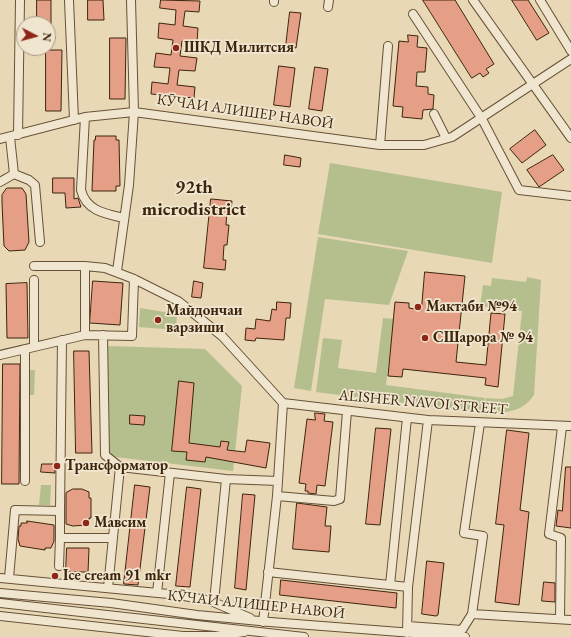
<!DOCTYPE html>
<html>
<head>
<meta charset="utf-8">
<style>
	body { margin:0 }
	#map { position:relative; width:571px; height:637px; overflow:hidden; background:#e8d8b6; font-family:"EB Garamond",serif }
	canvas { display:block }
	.north { position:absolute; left:16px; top:16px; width:40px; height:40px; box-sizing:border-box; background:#f0e6d0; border:1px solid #a89882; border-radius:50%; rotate:96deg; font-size:11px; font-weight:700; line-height:16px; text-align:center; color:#3d240c }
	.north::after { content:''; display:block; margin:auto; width:14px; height:18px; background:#8f2418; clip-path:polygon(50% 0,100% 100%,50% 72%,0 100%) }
</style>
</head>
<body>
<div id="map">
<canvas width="571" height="637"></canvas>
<div class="north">N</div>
</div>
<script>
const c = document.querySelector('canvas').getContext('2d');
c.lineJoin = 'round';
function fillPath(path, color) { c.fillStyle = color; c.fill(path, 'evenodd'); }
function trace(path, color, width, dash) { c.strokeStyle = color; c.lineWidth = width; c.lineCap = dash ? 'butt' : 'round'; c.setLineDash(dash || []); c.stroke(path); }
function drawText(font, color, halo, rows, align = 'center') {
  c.font = font + ' "EB Garamond",serif'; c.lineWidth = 3.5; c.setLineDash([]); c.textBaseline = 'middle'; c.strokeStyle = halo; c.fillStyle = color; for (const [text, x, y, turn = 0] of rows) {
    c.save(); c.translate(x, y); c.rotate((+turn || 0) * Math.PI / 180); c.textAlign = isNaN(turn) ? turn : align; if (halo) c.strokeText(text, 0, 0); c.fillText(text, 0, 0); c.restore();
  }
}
const green = new Path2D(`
	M330,163l172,29 -10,71 -174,-29z
	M318,237l90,14 -19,54 -64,-6 -14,92 -17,-3z
	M527,277l14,3 -7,115c-13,19 -30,17 -50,18l2,-15 16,1 11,-3 9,-85 -42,-5 3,-21 8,1 1,-8 34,4z
	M140,308l37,6 -1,16 -37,-3z
	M383,318l11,1 -8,66 99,13 -2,15 -167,-21 7,-54 19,2 -4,28 38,5z
	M108,346l97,3 37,37 -9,85 -126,-15z
	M24,370h11l-1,25h-10z
	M41,485h10l-1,20h-11z`);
const building = new Path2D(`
	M37,0h14v24h-14z
	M88,0h15l1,20h-16z
	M161,0l39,1 -1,11 -14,-1 -2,15 15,2 -1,14 -15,-1 -2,15 17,2 -2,13 -16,-1 -2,15 18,2 -1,11 -43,-4 1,-12 16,2 2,-16 -16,-1 2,-14 15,2 2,-15 -15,-2 1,-15 16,2 1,-15 -16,-2z
	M423,0h32l39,64 -8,5 3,4 -6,4 -3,-4 -8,5z
	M512,0h16l21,33 -12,7z
	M290,12l11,1 -5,35 -10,-2z
	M408,35l10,1 -1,11 10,1 -2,24h-8l-1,14 12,1v7l6,1 -1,14 -10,1 -1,9 -20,-2 1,-10 -10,-1 6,-65 9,1z
	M110,38h16l-1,61h-15z
	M46,50h16l-1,61h-15z
	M279,66l16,2 -5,39 -16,-2z
	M315,67l13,2 -6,42 -13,-2z
	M535,130l11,15 -24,18 -12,-14z
	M96,136h20v4h3l1,46h-4v5h-24l2,-51h1z
	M285,155l16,3 -1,9 -16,-2z
	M553,155l11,15 -25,17 -12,-17z
	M53,178h21v21l4,-1 3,9 -15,1 -1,-15h-12z
	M7,188h15l4,6 3,48 -4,8 -16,1 -5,-5 -2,-43v-8z
	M211,199l21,2 -1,9h-4l-1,15h3l-2,20h-3l-1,15h3l-1,10 -21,-2z
	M425,272l40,4 -9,86 30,3 5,-52 14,1 -7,73 -13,-2 1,-7 -83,-9 -1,8 -14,-1 7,-74 14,1v5l12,2z
	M93,281l30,2 -3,42 -30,-2z
	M194,281l9,2 -2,15 -9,-1z
	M27,283l1,55h-21l-1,-54z
	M277,302l14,1 -1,15h-4l-2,22 -28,-2 -1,3 -10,-1 1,-12 9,1 1,-10 14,2 2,-12 4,1z
	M74,351h15l3,102h-16z
	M3,364h17l-1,120h-17z
	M179,381l15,2 -5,60 31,4 1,-6 8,1 -2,8 18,2 2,-12 23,3 -4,25 -60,-11 -1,5 -19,-2 1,-8 -15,-1z
	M315,413l10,1 -1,7 9,1 -8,64 -8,-1 -1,9 -8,-1v-2h-3l1,-7 -7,-1 8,-64 8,1z
	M130,415l15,1 -1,9 -14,-1z
	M376,428l15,1 -11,96 -14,-1z
	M507,430l22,3 -9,77 9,2 -10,93 -24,-3 9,-77 -8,-1z
	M42,464h13v9l-14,-1z
	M566,467h5v61l-15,-2 2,-16 4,1z
	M135,485l15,2 -12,98 -14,-1z
	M187,487l14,2 -11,98 -14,-1z
	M73,489h9l7,3v6h2v20h-2v5h-3v2l-13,1 -7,-2v-31z
	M243,494l12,1 -9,95 -11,-2z
	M297,503l30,4 -2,19h6l-2,26 -36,-3z
	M27,521l27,4v16l-3,7h-6v2l-25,-4 -2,-7 1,-13h2v-3h6z
	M67,548h22l-1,24h-22z
	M427,561l17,2 -6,52 -2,1 -14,-2z
	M281,580l116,13 -1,15 -116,-13z
	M544,582l11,1v19l-13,-1z`);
const minor = new Path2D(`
	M69,0l5,120
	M473,0l98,138
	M540,0l31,51
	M274,2v-2
	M328,7l1,-7
	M413,14l69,105 37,71 52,6
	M434,114l12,24
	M85,117l-4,73c5,21 25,24 43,28
	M18,135l2,-135
	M0,139l85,-22 49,-5 246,33h44l28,-8 119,-78
	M380,145l8,-99
	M14,174l15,6 6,5 5,57
	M0,182l14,-8 -4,-37
	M34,266h51l20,2 29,11 44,22 44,35 61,67 -6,93 -14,126
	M117,271l12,-86 5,-73 -3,-112
	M85,335l47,1 2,-57
	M103,335l2,120 15,12 106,12 52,2
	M34,347v-67
	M0,355l85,-20v-69
	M283,403l145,17 143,6
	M25,481v-132
	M277,496l57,5 6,-2 7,-88
	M60,511l2,-171
	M59,566l1,-28h53
	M268,572l140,15
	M0,578l179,17 32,6 39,17
	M9,578l6,-68 45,1v27
	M390,585l17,-167
	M108,588l12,-121
	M0,593l111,10 86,12 73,7 195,15
	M157,593l13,-120
	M214,602l12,-123
	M0,603l304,34
	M472,614l11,-78 -19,-3 16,-110
	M0,616l183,20h34l27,-4
	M560,619l1,-81 -12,-4 13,-107
	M408,626l54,4 10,-16 99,6
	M407,633l1,-46 20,-167`);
const markers = [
	[176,48,4,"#8f2418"],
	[418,307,4,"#8f2418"],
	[158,320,4,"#8f2418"],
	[425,338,4,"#8f2418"],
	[57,466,4,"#8f2418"],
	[86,523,4,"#8f2418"],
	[55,576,4,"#8f2418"]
];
const poiNames = [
	["ШКД Милитсия",184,48],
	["Мактаби №94",426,307],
	["Майдончаи",166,311],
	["варзиши",166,328],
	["СШарора № 94",433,338],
	["Трансформатор",65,466],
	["Мавсим",94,523],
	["Ice cream 91 mkr",63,576]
];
const streetNames = [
	["КӮЧАИ АЛИШЕР НАВОӢ",245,112,8],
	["ALISHER NAVOI STREET",423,403,5],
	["КӮЧАИ АЛИШЕР НАВОӢ",256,605,6]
];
const districtNames = [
	["92th",194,188],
	["microdistrict",194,210]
];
fillPath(green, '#b5bf8e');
fillPath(building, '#e69f87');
trace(building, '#3d240c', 1);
trace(minor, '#685136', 10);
trace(minor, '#f0e6d0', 8);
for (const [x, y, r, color] of markers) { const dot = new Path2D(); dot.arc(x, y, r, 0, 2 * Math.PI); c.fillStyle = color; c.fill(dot); trace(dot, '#f0e6d0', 1.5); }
drawText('bold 15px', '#3d240c', '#f0e6d0', poiNames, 'left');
drawText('15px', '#3d240c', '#f0e6d0', streetNames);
drawText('bold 19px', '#3d240c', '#f0e6d0', districtNames);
</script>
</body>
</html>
